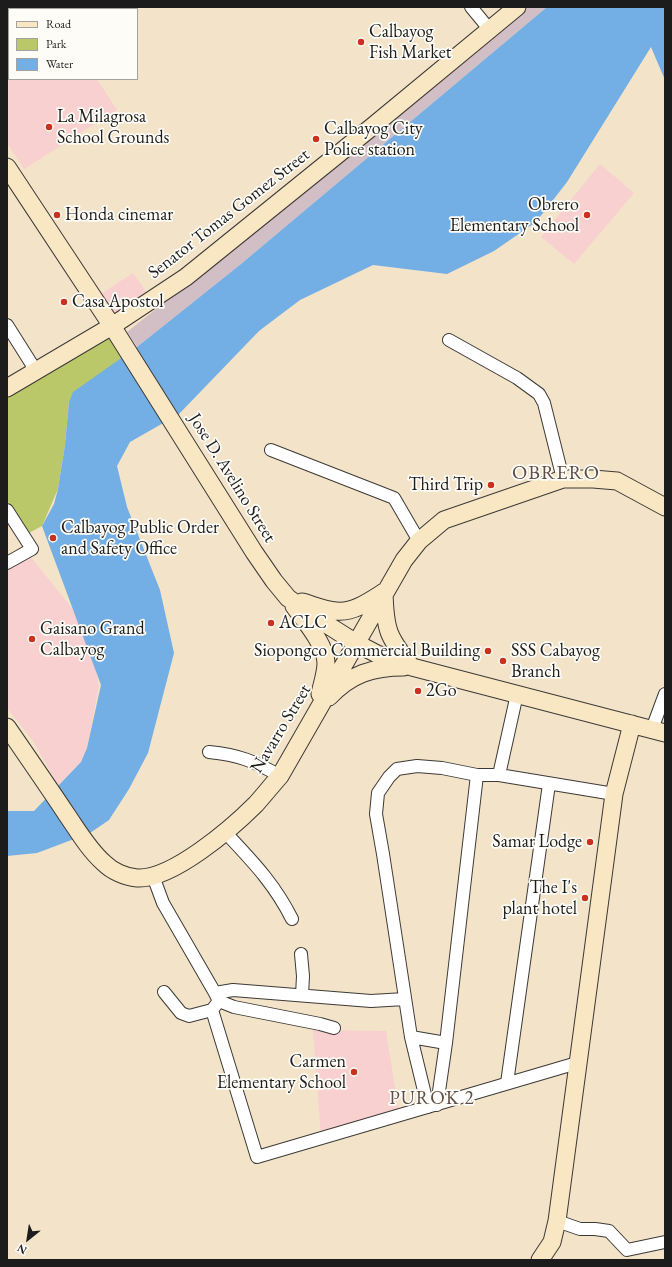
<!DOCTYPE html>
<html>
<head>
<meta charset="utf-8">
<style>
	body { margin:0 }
	#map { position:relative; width:672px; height:1267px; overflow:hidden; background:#f3e3c8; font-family:"EB Garamond",serif }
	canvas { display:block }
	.frame { position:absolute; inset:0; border:8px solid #1c1c1c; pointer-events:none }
	.legend { position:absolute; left:8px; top:8px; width:130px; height:72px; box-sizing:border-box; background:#fdfcf7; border:1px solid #a3a29f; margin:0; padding:5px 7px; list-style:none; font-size:12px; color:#1c1c1c }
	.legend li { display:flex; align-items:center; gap:8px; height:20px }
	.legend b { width:20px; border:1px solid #a3a29f }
	.north { position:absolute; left:8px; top:1219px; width:40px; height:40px; -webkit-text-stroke:3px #fdfcf7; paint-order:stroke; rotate:210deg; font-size:11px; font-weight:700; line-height:16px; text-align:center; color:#1c1c1c }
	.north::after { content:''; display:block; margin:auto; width:14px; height:18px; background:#1c1c1c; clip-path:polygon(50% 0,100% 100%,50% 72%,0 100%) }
</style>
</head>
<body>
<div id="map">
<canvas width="672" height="1267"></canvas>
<div class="frame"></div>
<ul class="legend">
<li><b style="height:5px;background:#f9e7c3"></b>Road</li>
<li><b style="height:11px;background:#bbc86a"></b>Park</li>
<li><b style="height:11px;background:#73aee4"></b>Water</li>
</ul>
<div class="north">N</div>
</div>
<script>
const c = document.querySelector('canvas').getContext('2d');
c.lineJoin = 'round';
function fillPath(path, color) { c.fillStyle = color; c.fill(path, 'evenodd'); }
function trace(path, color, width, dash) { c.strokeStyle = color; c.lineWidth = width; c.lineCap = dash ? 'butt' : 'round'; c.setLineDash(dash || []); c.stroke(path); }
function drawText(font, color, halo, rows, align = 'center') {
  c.font = font + ' "EB Garamond",serif'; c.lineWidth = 3.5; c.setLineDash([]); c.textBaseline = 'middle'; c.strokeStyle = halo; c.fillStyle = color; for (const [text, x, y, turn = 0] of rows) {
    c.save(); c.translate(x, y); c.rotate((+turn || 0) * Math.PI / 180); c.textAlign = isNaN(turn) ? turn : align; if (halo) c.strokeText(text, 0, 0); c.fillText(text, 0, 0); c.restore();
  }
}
const built = new Path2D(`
	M9,56v23h88l20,31 -93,59 -17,-26v-86z
	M600,164l34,29 -60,71 -33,-27z
	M133,273l16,23 -33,20 -15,-22z
	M30,556l46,57 20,58 3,15 -12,62 -6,14 -23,23 -25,-44 -26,-33v-138z
	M313,1030l73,1 13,82 -78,23z`);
const industrial = new Path2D(`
	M524,7h23l-306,257 -104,83 -10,-15 159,-126z`);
const green = new Path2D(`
	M108,334l16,22 -55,46 -4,43 -7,44 -16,37 -15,8 -20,-34v-105z`);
const water = new Path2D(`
	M547,7h118v73l-14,-33 -84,135 -31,40 -42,29 -47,23 -74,-9 -73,35 -41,31 -80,83 -49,28 -13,24 10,41 33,83 14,63 -26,100 -19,36 -20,31 -19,13 -53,20 -30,3v-45h27l47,-49 6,-14 14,-63 -59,-159 12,-22 4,-15 7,-44 4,-43 4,-10 64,-45 104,-83z`);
const street = new Path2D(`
	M471,7l19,23
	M7,325l29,46
	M449,340l68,38 22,16 5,9 19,76
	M271,450l123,48 25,43
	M7,510l25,39 -25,14
	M652,729l13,-35
	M209,752c30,3 45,9 71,24
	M499,775l18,-81
	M225,832c27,29 49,51 67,87
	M153,876l10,27 52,90 4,8 -7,9
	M301,954l2,22 -1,19
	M164,992l17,21 8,3 23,-6 45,147 320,-94
	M215,993l18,-3 138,11 34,-2
	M219,1001l15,6 86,17 14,4
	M411,1037l17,70
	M446,1043l-35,-6 -28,-183 -7,-40 2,-21 11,-16 8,-8 20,-3 25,2 35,7h22l115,19
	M507,1083l42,-299
	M437,1105l9,-62 31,-268
	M557,1221l23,8h15l14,2 18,19 38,-8`);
const secondary = new Path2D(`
	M7,167l105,159 142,226 20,29 14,17 35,24 33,21 21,11 35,13 253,66
	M7,388l105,-62 74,-49 187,-151 144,-119
	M384,592c1,38 4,45 27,74
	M302,602c11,3 22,8 34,9 17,2 34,-10 48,-19
	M294,606c10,14 32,39 32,57 0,10 -4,21 -6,31
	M329,697c22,-23 43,-30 75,-30
	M7,727c20,29 40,58 60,88 11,16 22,35 37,48 8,8 21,14 33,15 35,2 95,-50 119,-74 8,-9 16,-19 24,-28l124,-216 15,-19 25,-21 119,-41h30l24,2 48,26
	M540,1260l12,-18 5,-21 57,-427 18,-70`);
const markers = [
	[361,42,4,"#c8321e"],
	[49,127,4,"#c8321e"],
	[316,139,4,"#c8321e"],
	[57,215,4,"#c8321e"],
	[587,215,4,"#c8321e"],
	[64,302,4,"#c8321e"],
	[491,485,4,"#c8321e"],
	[53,538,4,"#c8321e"],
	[271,623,4,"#c8321e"],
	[32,639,4,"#c8321e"],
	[488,651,4,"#c8321e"],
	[503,661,4,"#c8321e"],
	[418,691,4,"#c8321e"],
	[590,842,4,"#c8321e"],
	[585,898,4,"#c8321e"],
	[354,1072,4,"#c8321e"]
];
const poiNames = [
	["Calbayog",369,32],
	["Fish Market",369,53],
	["La Milagrosa",57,117],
	["School Grounds",57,138],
	["Calbayog City",324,129],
	["Police station",324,150],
	["Obrero",579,205,"right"],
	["Elementary School",579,226,"right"],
	["Honda cinemar",65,215],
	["Casa Apostol",72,302],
	["Third Trip",483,485,"right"],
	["Calbayog Public Order",61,528],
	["and Safety Office",61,549],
	["ACLC",279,623],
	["Gaisano Grand",40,629],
	["Calbayog",40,650],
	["Siopongco Commercial Building",480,651,"right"],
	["SSS Cabayog",511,651],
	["Branch",511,672],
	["2Go",426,691],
	["Samar Lodge",582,842,"right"],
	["The I's",577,888,"right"],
	["plant hotel",577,909,"right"],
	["Carmen",346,1062,"right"],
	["Elementary School",346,1083,"right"]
];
const streetNames = [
	["Senator Tomas Gomez Street",229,214,-38],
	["Jose D. Avelino Street",232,478,58],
	["Navarro Street",281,729,-59]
];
const neighbourhoodNames = [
	["PUROK 2",432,1099]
];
const quarterNames = [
	["OBRERO",556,474]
];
fillPath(built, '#f7d0cf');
fillPath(industrial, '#d2bec5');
fillPath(green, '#bbc86a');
fillPath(water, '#73aee4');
trace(street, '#3c3a36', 14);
trace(secondary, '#3c3a36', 19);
trace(street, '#fff', 12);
trace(secondary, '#f9e7c3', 17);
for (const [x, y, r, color] of markers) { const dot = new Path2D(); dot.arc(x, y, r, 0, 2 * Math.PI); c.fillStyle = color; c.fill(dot); trace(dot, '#fdfcf7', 1.5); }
drawText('18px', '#1c1c1c', '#fdfcf7', poiNames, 'left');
drawText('18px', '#1c1c1c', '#fdfcf7', streetNames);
c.letterSpacing = '1px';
drawText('19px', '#5d4d46', '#fdfcf7', neighbourhoodNames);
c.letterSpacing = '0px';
c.letterSpacing = '1px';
drawText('20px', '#5d4d46', '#fdfcf7', quarterNames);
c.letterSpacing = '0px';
</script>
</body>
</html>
